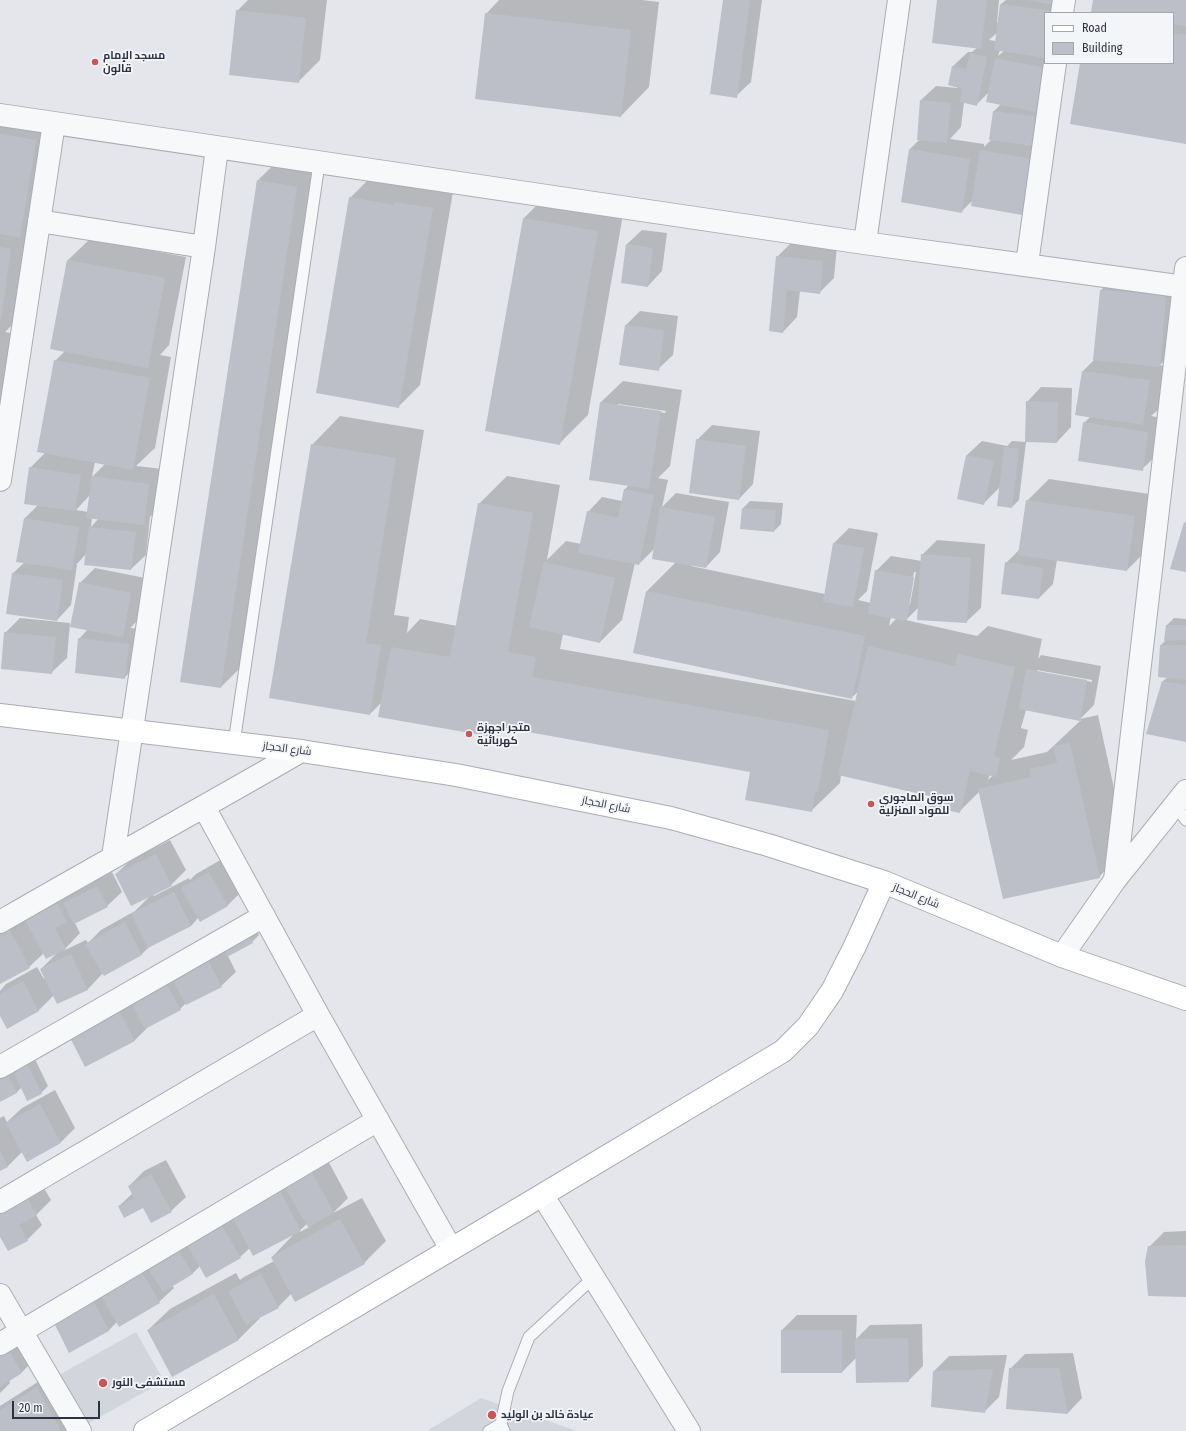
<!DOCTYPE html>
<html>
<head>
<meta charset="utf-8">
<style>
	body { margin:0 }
	#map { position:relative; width:1186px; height:1431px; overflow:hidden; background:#e5e6eb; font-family:"Fira Sans Condensed",sans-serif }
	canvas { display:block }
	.legend { position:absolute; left:1044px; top:12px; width:130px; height:52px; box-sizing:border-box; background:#f4f5f8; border:1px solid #a4a7af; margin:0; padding:5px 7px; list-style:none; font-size:12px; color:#2d3242 }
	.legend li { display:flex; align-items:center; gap:8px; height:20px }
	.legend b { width:20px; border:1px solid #a4a7af }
	.scale { position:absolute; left:12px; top:1401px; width:88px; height:18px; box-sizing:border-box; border:2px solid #2d3242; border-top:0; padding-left:5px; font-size:12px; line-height:14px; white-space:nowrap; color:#2d3242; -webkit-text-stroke:3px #f4f5f8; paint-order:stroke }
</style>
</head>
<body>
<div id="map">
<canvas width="1186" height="1431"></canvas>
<ul class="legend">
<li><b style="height:5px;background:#fff"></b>Road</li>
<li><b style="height:11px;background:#bcbfc7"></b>Building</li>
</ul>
<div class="scale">20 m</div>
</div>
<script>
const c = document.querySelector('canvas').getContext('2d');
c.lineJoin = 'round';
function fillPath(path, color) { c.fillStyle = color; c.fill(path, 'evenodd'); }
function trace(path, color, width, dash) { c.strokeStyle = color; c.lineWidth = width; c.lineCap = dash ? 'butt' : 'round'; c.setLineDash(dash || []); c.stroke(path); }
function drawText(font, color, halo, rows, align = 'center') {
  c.font = font + ' "Fira Sans Condensed",Cairo,sans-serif'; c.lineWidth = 3.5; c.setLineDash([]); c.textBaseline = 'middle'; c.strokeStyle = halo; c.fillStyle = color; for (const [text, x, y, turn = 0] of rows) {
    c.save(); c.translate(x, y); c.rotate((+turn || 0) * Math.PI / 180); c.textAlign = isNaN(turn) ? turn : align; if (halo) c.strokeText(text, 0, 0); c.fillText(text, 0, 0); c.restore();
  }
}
const built = new Path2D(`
	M136,1332l28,49 -89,50 -34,-46z
	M481,1398l96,33h-150z`);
const shadow = new Path2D(`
	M248,0h79l-7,60 -22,22 -61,-71z
	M499,0h143l17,2 -10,85 -28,29 -135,-102z
	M723,0h39l-11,82 -15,14z
	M938,0h61l-2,23h2l2,-19 5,-4h60l-2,13h-19v50l-8,136 -15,15 -49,-14 -12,12 -59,-10 8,-53 10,-10 1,-39 15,-14 21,2v-2l-7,-1 3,-19 15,-14h4l5,-4zM998,32l-2,9 -7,-1 2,-2zM1000,50l4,1 -6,5zM989,92l12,12 -7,7 -4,28h2l-8,8v-3l-34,-5 11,-12 3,-25 12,3z
	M1094,0h92v143l-105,-80h92v-50h-79l2,-2z
	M0,109l57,10 -38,199 -14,14 15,3 -20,94z
	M286,153l39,6 -76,500 -28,28 36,-506z
	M372,176l82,10 -34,199 -21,21 -49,-208z
	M552,190l73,13 -37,212 -29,29 -35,-226z
	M642,230l25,3 -5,38 -14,15 -21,-42z
	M90,239l96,18 -17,88 -9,10 11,2 -16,91 -19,18 27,3 -5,40 -8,8 -4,38 -15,14 -45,-15 -10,11h1l-6,40 -14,15 -44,-47 12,-11 -7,-1 7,-43 13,-13 -8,-37 15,-15 10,-92 10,-10 3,-91zM95,462l10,2 -13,13zM90,495l-2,17 -12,-2zM92,517l7,1 -8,9z
	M792,242l45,4 -3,32 -15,15 -19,-2 -3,26 -14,15 -6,-75z
	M1122,269l64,6 -5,69 -21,21 4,1 -6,44 -7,6 11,2 -5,37 -15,14 -58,-46 6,-6 -13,-2 6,-44 11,-11 7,-70z
	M640,311l38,5 -5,39 -15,14 -32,-44z
	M623,381l59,9 -12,76 -12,12 10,2 -6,27 14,-14 53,9 -9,50 -14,15 -15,-3v2l134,28 9,-51 15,-15 29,5 -11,58 -9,9 13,3 5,-32 15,-15 31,5v-6l15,-15 48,4 -4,64 -15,14 -47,-15 -13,13 71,16 11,-10 54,13 -4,20 3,-4 60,11 -7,39 -14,14 18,-4 29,133 -28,29 -119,-86 -21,21 -29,-17 -89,-21 -1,9 -29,28 -60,-40 -249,-44 -10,9 -110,-34 -12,12 -58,-269 28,-29 84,14 -30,185 15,2 -2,16 13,-14 37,7 22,-122 28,-28 53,9 -13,75 19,-19 15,3 7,-32 14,-15 20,4 3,-12 4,-4 -28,-83zM618,404l48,7 -1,2 -47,-7zM655,548l21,14 -29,29 -13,62 218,44 7,-6 -3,10 -296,-52 3,-15 37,8 22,-22 13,-57 4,1zM914,572h2l-6,33h-2zM891,617l6,1 -8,8zM1037,670l55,10v2l-55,-10zM1026,710l55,10 -34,32 -36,8 13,-13 4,-17 -7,-2zM990,774l3,1 -5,5z
	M1041,387l31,1 -1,39 -14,15 -30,-40z
	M712,425l48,6 -7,53 -14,15 -42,-59z
	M982,441l25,5 5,-5 14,1 -7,58 -7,7 -12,-20 -16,16 -26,-5 9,-43z
	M1049,479l107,16 -7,53 -22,22 -70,-10 -4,24 -14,14 -33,-35 14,-14 7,-48z
	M750,501l33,2 -2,21 -7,7 -31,-23z
	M95,568l50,10 -8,43 -7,7 13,1 -4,34 -14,14 -46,-38 9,-10 -8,-46z
	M20,618l50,5 -3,35 -15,14 -47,-39z
	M1174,618l12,1v122l-23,-60 5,-4 -7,-32 5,-5 1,-15z
	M170,840l16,30 -15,15 -18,9 1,2 35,-18 1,2 6,-6 28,-16 18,33 -14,14 -28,16 -2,-3 -7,8 -41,20 -8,8 -38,21 -1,-2 -15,16 -31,14 -3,-8 -15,15 -31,17 -8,-13v-23l6,-7 31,-17 7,12 1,-1 -4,-9 17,-17 -14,1 -15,14 -29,15v-53l72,-40 2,4 5,-4 33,-17 10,20 -15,14 -32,17 5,10 -17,18 23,-11 2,3 13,-13 34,-19 15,-15 -34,-22 15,-14z
	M253,925l6,10 -7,7 -24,14 8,16 -15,14 -35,17 -6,6 -31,17 -15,15 -65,-7z
	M32,1053l16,33 -7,7 -19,-6 -5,5 -17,9v-29z
	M55,1090l20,38 -14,14 -33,18 -5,-9 -15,15 -8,4v-52l4,-2 3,6 15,-14z
	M326,1157l22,41 -15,15 29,-15 24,43 -22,22 -72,30 -14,14 -18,10v1l-21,21 -67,36 -24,-45 22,-21 66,-36 4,7 4,-3 30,-16 -2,-4 23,-24 -45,15 -10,9 -40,9 -7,7 -21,12 2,3 -15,14 -42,20 -9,9 -55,-12zM307,1224l2,3 -9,5 -1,-1z
	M166,1160l20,37 -15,14 -27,-5h-25l14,-13 -4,-7 15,-15z
	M38,1178l13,22 -15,15 6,10 -15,15 -27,-5z
	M1186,1231v65l-37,-49 15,-15z
	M797,1315h60l-1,24 14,-14 52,-1 1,42 -15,15 -52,-23 -14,14h-60v-42z
	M16,1343l13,22 -7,7 -13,8 1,3 -10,10v-43z
	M1073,1353l9,45 -14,15 -58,-44 15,-15z
	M1007,1355l-8,42 -15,15 -50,-41 15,-15z
	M52,1373l20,58h-72v-25z`);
const building = new Path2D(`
	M723,0h27l-13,98 -27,-4z
	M937,0h50l-6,49 -49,-6z
	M1029,0h26l-1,5z
	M1093,0h93v26l-13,-2v-11h-72l-10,-1z
	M1000,4l53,7 -1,2h-7v45l-51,-8z
	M236,10l70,8 -7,65 -70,-8z
	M485,13l146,17 -10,87 -146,-18z
	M1173,33l13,2v109l-116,-20 10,-61h93z
	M970,53l17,4 -10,49 -17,-4 3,-13 -15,-4 4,-19 14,3z
	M995,58l51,10 -9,44 -51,-10z
	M920,100l31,3 -4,40 -30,-3z
	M993,111l45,6 -4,29 -45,-6z
	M0,134l36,6 -16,97 -20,-3z
	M909,149l61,10 -8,54 -61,-11z
	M980,150l52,9 -10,56 -51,-9z
	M257,180l40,7 -76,501 -41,-6z
	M349,197l45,8v-3l39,6 -34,200 -83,-15z
	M523,218l75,13 -38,214 -75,-14z
	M626,244l27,4 -5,39 -27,-4z
	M0,247l11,2 -10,70h-1z
	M776,256l47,5 -3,33 -33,-4 -4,43 -14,-2z
	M67,260l98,18 -17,90 -98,-19z
	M1100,290l66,6 -6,71 -67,-7z
	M625,325l39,5 -5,41 -40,-6z
	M54,360l96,18 -17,92 -96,-18z
	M1082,371l68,9 -7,45 -68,-10z
	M1026,401l32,1 -1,41 -32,-1z
	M600,402l61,9 -12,78 -60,-9z
	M1083,422l65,10 -5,39 -65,-10z
	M696,439l50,7 -7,54 -50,-7z
	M311,444l85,14 -30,185 15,2 -11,70 -101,-17z
	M1004,447l15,2 -7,59 -15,-2z
	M966,455l28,6 -10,44 -27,-6z
	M29,467l52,8 -6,36 -51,-7z
	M92,476l57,8 -5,41 -58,-7z
	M624,489l30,6 -15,70 -61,-12 9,-42 31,7z
	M1026,500l109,16 -8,55 -109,-16z
	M478,503l55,10 -25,139 28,5 -4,20 297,53 -11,62h-3l-3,20 -67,-12 5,-28 -255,-46 -2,11 -115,-20 13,-70 59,10z
	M660,507l55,10 -9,51 -54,-9z
	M742,508l34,2 -2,22 -34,-3z
	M24,518l55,9 -7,43 -56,-8z
	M1184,522l2,1v49l-16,-3z
	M89,527l47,5 -5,38 -47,-5z
	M833,543l31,5 -11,59 -30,-5z
	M921,554l50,4 -4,65 -50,-3z
	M544,562l71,16 -15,65 -71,-16z
	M1005,562l38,6 -4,31 -38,-5z
	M875,570l39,7 -7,44 -39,-7z
	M12,573l51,7 -6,41 -51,-7z
	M79,582l52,11 -8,44 -53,-10z
	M646,591l219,45 -13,63 -219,-46z
	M1166,625h20v15l-22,1z
	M4,632l52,5 -4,37 -51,-5z
	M78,638l51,6 -4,35 -50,-6z
	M1160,645h26v35l-28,-3z
	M868,646l87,20 3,-12 57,13 -21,89 6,2 -4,19 -26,-6 -10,42 -34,-7 3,-10 -91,-21z
	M1026,669l61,11 -7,41 -61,-12z
	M1162,681l24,4v57l-40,-8z
	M1070,743l30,135 -97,21 -25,-110 53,-12 -2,-8 28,-6 -4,-17z
	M156,854l16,32 -41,20 -16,-32z
	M209,872l19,34 -28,16 -19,-34z
	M97,886l11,21 -34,17 -11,-21z
	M174,892l17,34 -43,22 -17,-34z
	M57,903l10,19 -12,6 11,21 -20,10 -21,-39z
	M125,922l17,33 -38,21 -19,-32z
	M10,930l20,38 -30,16v-49z
	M246,931l7,12 -26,14 -6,-12z
	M71,954l17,36 -31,14 -17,-35z
	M206,956l16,31 -36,18 -16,-30z
	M164,980l17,30 -36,19 -16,-30z
	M23,981l16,30 -32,18 -7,-13v-22z
	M118,1009l17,32 -50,26 -17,-33z
	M25,1059l17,35 -15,7 -16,-35z
	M6,1071l11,22 -17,9v-28z
	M40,1104l21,39 -34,19 -21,-39z
	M0,1150l8,17 -8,4z
	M311,1171l23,42 -26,14 -24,-41z
	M151,1174l21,38 -21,11 -8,-15 -19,10 -6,-12 16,-8 -6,-12z
	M279,1189l22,42 -48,25 -22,-42z
	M24,1192l13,23 -18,10 9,16 -20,10 -8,-14v-31z
	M340,1219l25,45 -70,38 -24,-45z
	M220,1223l21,35 -35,20 -20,-35z
	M1186,1245v52l-38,-1 -3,-35 3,-15z
	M177,1247l16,27 -30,18 -17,-26z
	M141,1271l19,32 -41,24 -19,-33z
	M261,1274l18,34 -33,17 -18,-34z
	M214,1294l25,46 -67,37 -25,-47z
	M92,1298l17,33 -40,22 -17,-34z
	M781,1330h61v43h-61z
	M908,1338l1,44 -53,1 -1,-44z
	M8,1349l14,24 -22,14v-34z
	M1009,1368h50l9,46 -62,-5z
	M993,1369l-8,44 -54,-6 2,-36z
	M37,1387l24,44h-61v-21z`);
const lane = new Path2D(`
	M234,743l85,-579
	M1175,805l11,15
	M489,1431l12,-7
	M504,1431l-3,-7 7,-33 21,-54 64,-59`);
const street = new Path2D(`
	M1062,13l2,-13
	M0,115c288,45 576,88 864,128 107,15 215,29 322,44
	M39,221l165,26
	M865,243l34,-243
	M1027,264l28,-201
	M0,480l54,-357
	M204,807l114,208 133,234
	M113,857l91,-610 13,-99
	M1115,880l71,-612
	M0,922c100,-58 201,-113 301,-171
	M1062,956l53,-76 71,-89
	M0,1067l264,-151
	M543,1196l146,235
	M0,1202l318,-187
	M0,1295l80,136
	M0,1344l378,-224`);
const secondary = new Path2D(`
	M0,715l301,36 155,24 215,43 97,27 116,37 178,74 124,43
	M145,1431c213,-127 426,-252 638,-380l25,-25 24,-35 22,-43 30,-66`);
const markers = [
	[95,62,4,"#c35759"],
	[469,734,4,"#c35759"],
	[871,804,4,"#c35759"],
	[103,1383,5,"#c35759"],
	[492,1415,5,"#c35759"]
];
const poiNames = [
	["مسجد الإمام",103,56],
	["قالون",103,69],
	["متجر اجهزة",477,728],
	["كهربائية",477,741],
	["سوق الماجوري",879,798],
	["للمواد المنزلية",879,811],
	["مستشفى النور",112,1383],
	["عيادة خالد بن الوليد",501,1415]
];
const streetNames = [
	["شارع الحجاز",287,749,7],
	["شارع الحجاز",606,805,11],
	["شارع الحجاز",916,896,22]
];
fillPath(built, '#d3d5dd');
fillPath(shadow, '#0003');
fillPath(building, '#bcbfc7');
trace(lane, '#aaacb5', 13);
trace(street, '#aaacb5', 24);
trace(secondary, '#aaacb5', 24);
trace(lane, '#f7f8f9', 11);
trace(street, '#f7f8f9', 22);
trace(secondary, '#fff', 22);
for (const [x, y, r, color] of markers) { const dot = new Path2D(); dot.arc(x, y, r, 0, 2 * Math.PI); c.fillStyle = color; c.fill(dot); trace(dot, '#f4f5f8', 1.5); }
drawText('bold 11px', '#2d3242', '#f4f5f8', poiNames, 'left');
drawText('11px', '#2d3242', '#f4f5f8', streetNames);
</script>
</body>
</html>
